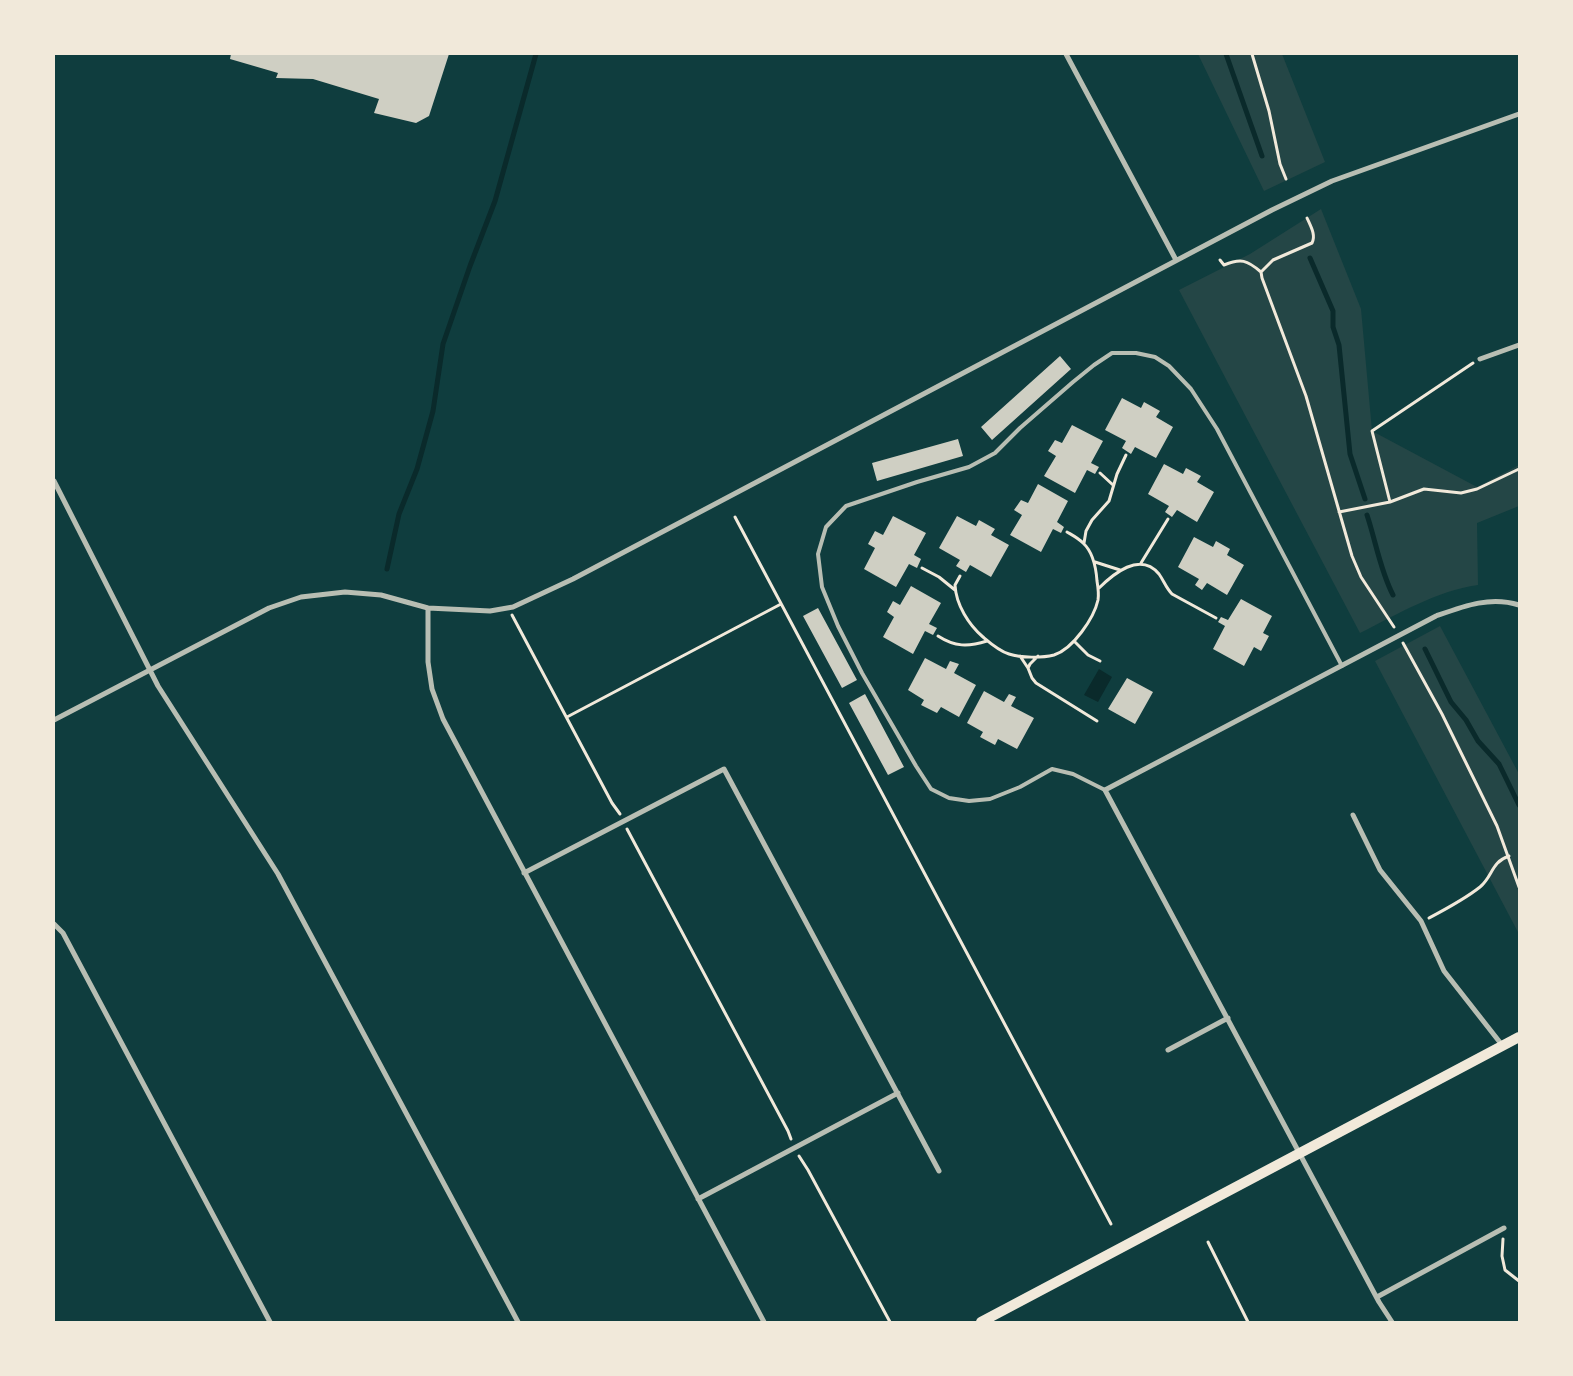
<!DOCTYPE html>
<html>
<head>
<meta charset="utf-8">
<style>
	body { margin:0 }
	#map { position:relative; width:1573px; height:1376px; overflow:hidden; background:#0f3d3e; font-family:Barlow,sans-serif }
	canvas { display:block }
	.frame { position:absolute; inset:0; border:55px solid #f1e9da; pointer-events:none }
</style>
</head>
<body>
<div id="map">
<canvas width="1573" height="1376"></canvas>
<div class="frame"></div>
</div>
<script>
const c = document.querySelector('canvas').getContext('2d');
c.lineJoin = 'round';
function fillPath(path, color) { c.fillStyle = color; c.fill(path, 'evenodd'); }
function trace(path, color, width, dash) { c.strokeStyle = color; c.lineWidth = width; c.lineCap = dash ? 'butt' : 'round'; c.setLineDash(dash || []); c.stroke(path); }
const green = new Path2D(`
	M1198,54h84l43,108 -61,29z
	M1321,209l40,100 11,122 105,56 42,-22v41l-42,17 1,62c-42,6 -80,29 -118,48l-181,-343 71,-36z
	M1440,626l79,148v160l-144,-273z`);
const water = new Path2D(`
	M1099,669l13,8 -14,25 -14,-7z`);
const stream = new Path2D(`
	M1226,54l36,102
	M1310,258l23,53v16l6,18 11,109 15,45
	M1367,515c9,27 13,55 26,80
	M387,569l12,-55 18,-45 16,-58 10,-67 27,-78 25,-65 41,-147
	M1425,649l26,53 15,18 12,21 21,23 20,41`);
const building = new Path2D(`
	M231,54h218l-20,62 -13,7 -42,-10 5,-14 -66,-20 -37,-1 2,-5 -48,-14z
	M1060,356l11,13 -79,71 -11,-13z
	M1122,398l19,10 3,-6 16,9 -4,6 17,10 -17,31 -21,-11 -4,7 -9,-6 4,-7 -21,-11z
	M1072,425l31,16 -12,22 8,4 -4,7 -8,-4 -12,23 -31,-17 12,-20 -8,-5 7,-11 7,3z
	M958,439l5,17 -86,25 -5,-18z
	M1164,464l19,10 3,-6 15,8 -4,6 17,10 -17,30 -20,-12 -5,7 -7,-5 4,-6 -21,-12z
	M1038,484l30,17 -11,21 7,5 -3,6 -8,-4 -12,23 -31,-17 12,-20 -8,-5 7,-10 7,3z
	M893,516l33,17 -12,22 7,4 -4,9 -8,-4 -13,23 -32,-18 11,-21 -7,-4 7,-13 8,4z
	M957,516l19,10 3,-6 16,9 -4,6 18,10 -18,32 -21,-12 -4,7 -10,-6 4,-6 -21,-12z
	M1194,537l19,10 3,-6 14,8 -3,6 17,10 -17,30 -20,-12 -5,7 -7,-5 4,-6 -21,-12z
	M911,586l30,17 -12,21 8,4 -4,7 -8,-4 -12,23 -30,-17 11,-20 -7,-5 6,-11 7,4z
	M1241,599l31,17 -9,17 6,3 -8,15 -7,-4 -10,19 -31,-17 12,-23 -7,-4 3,-5 7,3z
	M818,608l39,72 -15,8 -39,-72z
	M925,658l21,11 4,-8 9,3 -5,9 22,12 -17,32 -18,-10 -4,6 -16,-8 3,-5 -16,-10z
	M1127,678l26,14 -18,32 -27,-15z
	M984,691l20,11 5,-8 7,3 -5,9 23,12 -17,31 -19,-10 -3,6 -15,-8 3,-5 -16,-9z
	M865,694l39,73 -16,8 -39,-72z`);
const path = new Path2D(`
	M1252,54l17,57 11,53 6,15
	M1307,218c4,9 9,17 5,25l-39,17 -12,12 1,6 44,118 46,160 9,21 33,50
	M1220,260l4,5c17,-7 23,-5 37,7
	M1100,473l13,12
	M1390,502l-18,-71 101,-68
	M1339,512l51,-10 34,-13 37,4 16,-4 42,-20
	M735,517l376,707
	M1084,543l2,-12 6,-11 17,-19 8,-27 9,-19
	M1095,562l25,8
	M1141,563l27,-44
	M922,568l17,9 16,13
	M960,576l-5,9c1,20 14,40 28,52 7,6 16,14 26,17 12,4 33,4 45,1 19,-6 40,-37 44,-55 1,-6 0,-13 -1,-19 -1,-14 -4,-29 -14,-38 -5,-5 -11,-8 -16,-11
	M1098,589c15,-15 42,-38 61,-15 5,7 7,14 13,20l44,24
	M512,615l100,188 8,11
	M938,636c17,11 30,11 49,5
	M1074,641l14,14 12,6
	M1403,643l39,71 55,112 22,61
	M1020,656l8,12 4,10 4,5 61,38
	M1028,668l2,-4 8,-8
	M567,717l214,-113
	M627,829l161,302 3,8
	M1429,918c17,-9 36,-19 51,-31 13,-11 11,-25 29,-31
	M799,1156l9,14 82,152
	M1503,1239l-1,17 3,14 14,11
	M1208,1242l40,80`);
const service = new Path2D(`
	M1105,790l-32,-16 -21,-5 -32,18 -30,12 -21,2 -20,-3 -18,-9 -15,-23 -54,-93 -24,-47 -16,-39 -4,-33 8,-27 20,-21 71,-24 52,-15 26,-14 25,-25 53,-46 21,-17 18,-12h24l19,4 14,9 22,23 26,40 125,237`);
const minor = new Path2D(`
	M1066,54l110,206
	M1480,359l39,-14
	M54,481l104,205 120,188 240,448
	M428,608v54l4,27 11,30 321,603
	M54,720l215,-112 32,-11 44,-5 36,3 47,13 62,3 23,-4 60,-28 699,-369 60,-29 187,-67
	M1353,815l27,55 41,51 23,50 58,74
	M524,873l200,-104 215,402
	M54,924l9,9 207,389
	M1168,1050l60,-32
	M698,1199l200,-106
	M1377,1297l127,-69
	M1392,1322l-13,-20 -274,-512 331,-174c28,-10 54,-20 83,-11`);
const secondary = new Path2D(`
	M981,1322l538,-285`);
fillPath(green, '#244646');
fillPath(water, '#0a2a2b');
trace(stream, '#0a2a2b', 5);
fillPath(building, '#cfcfc3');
trace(path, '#f1e9da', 3);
trace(service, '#b8beb3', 4);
trace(minor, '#b8beb3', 5);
trace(secondary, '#f1e9da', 10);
</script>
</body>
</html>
